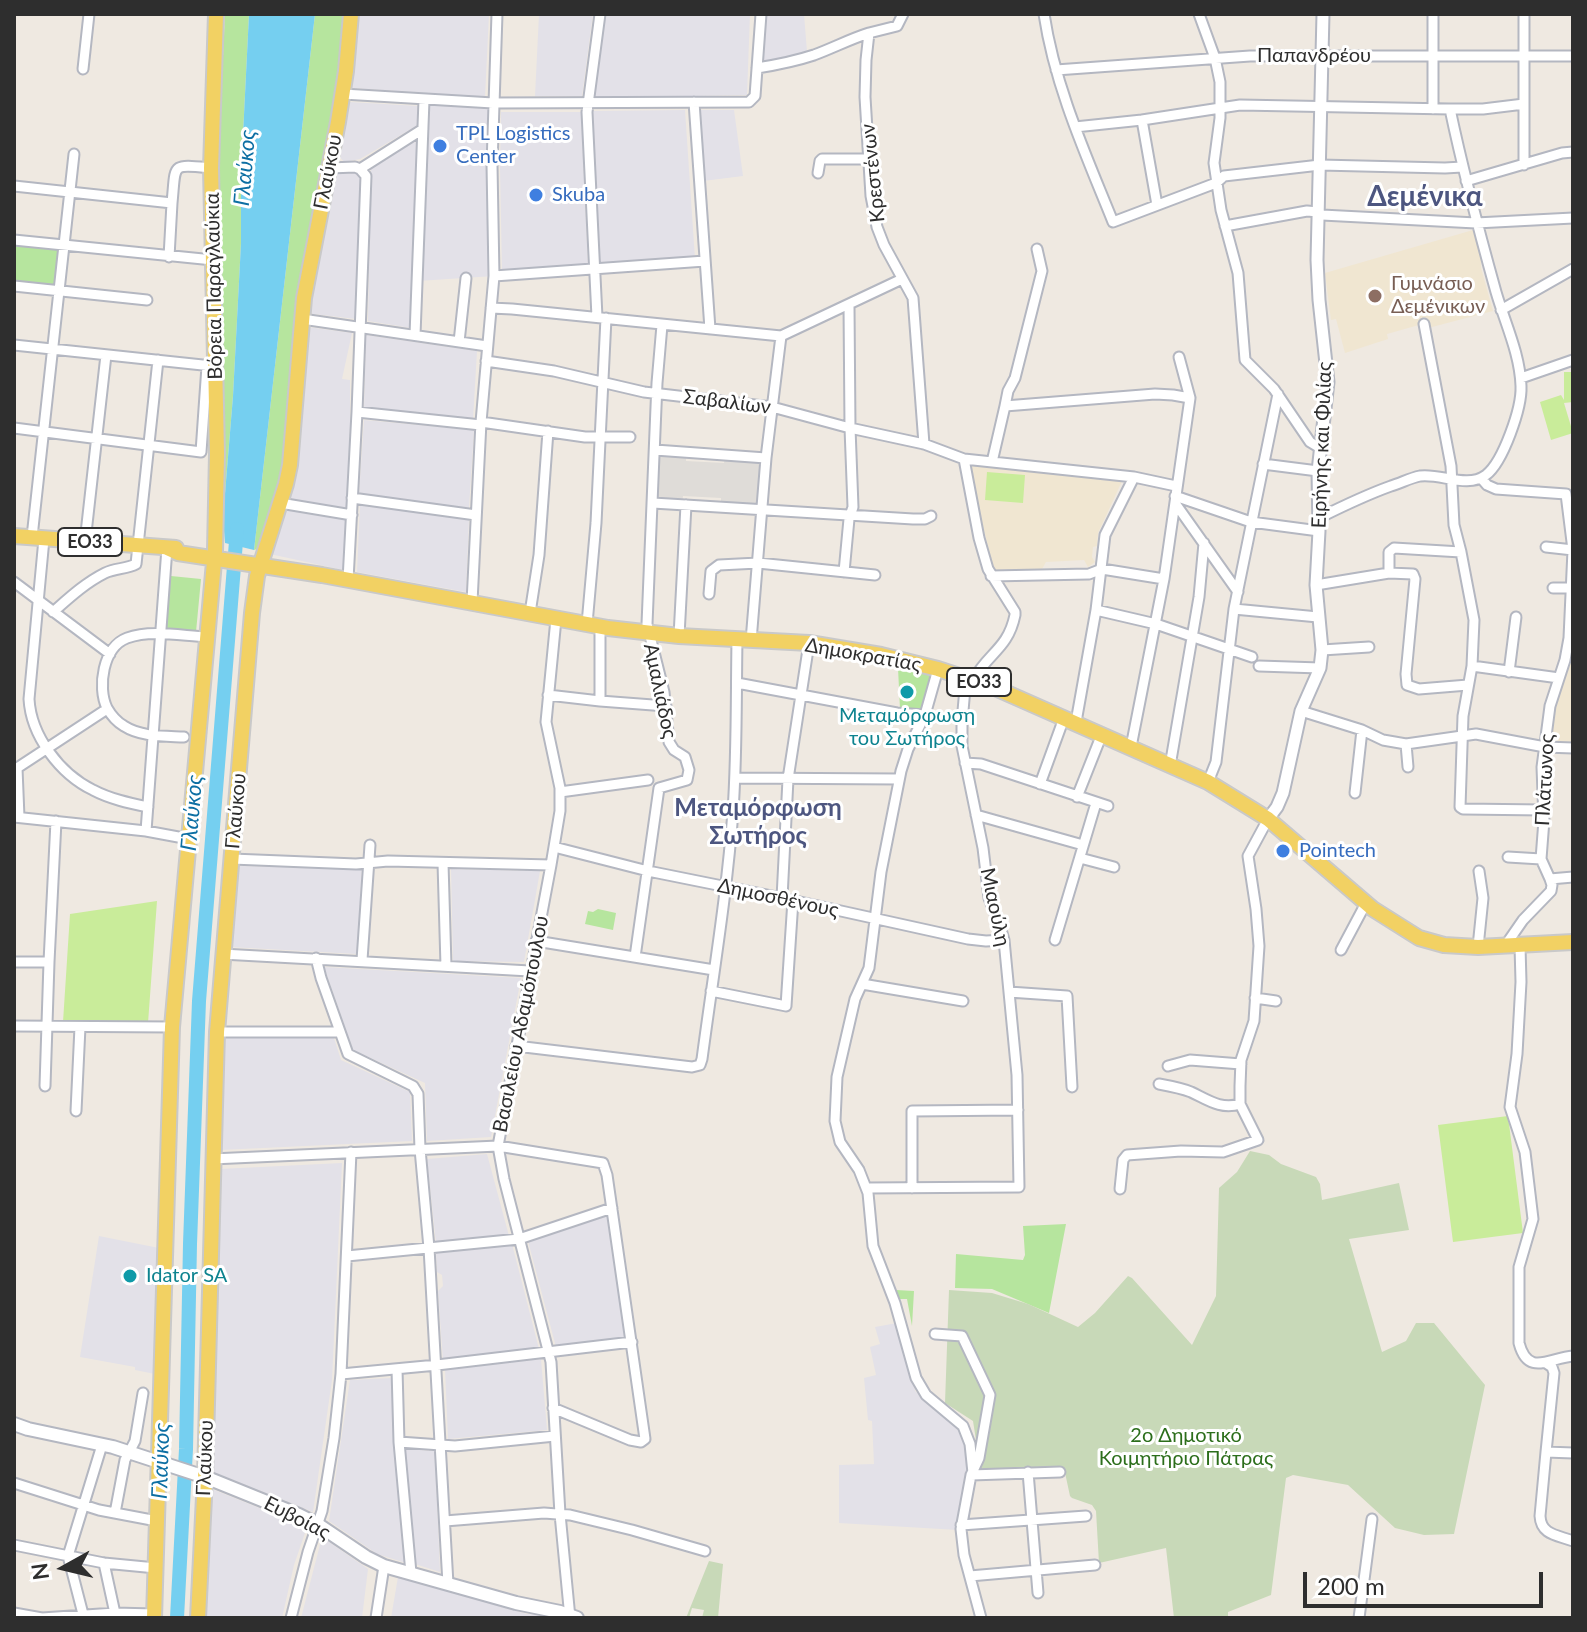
<!DOCTYPE html>
<html>
<head>
<meta charset="utf-8">
<style>
	body { margin:0 }
	#map { position:relative; width:1587px; height:1632px; overflow:hidden; background:#efe9e1; font-family:Lato,sans-serif }
	canvas { display:block }
	.frame { position:absolute; inset:0; border:16px solid #2e2e2e; pointer-events:none }
	.north { position:absolute; left:24px; top:1528px; width:80px; height:80px; -webkit-text-stroke:6px #fff; paint-order:stroke; rotate:262deg; font-size:22px; font-weight:700; line-height:32px; text-align:center; color:#2e2e2e }
	.north::after { content:''; display:block; margin:auto; width:28px; height:36px; background:#2e2e2e; clip-path:polygon(50% 0,100% 100%,50% 72%,0 100%) }
	.scale { position:absolute; left:1303px; top:1572px; width:240px; height:36px; box-sizing:border-box; border:4px solid #2e2e2e; border-top:0; padding-left:10px; font-size:24px; line-height:28px; white-space:nowrap; color:#2e2e2e; -webkit-text-stroke:6px #fff; paint-order:stroke }
</style>
</head>
<body>
<div id="map">
<canvas width="1587" height="1632"></canvas>
<div class="frame"></div>
<div class="north">N</div>
<div class="scale">200 m</div>
</div>
<script>
const c = document.querySelector('canvas').getContext('2d');
c.lineJoin = 'round';
function fillPath(path, color) { c.fillStyle = color; c.fill(path, 'evenodd'); }
function trace(path, color, width, dash) { c.strokeStyle = color; c.lineWidth = width; c.lineCap = dash ? 'butt' : 'round'; c.setLineDash(dash || []); c.stroke(path); }
function drawText(font, color, halo, rows, align = 'center') {
  c.font = font + ' Lato,sans-serif'; c.lineWidth = 6; c.setLineDash([]); c.textBaseline = 'middle'; c.strokeStyle = halo; c.fillStyle = color; for (const [text, x, y, turn = 0] of rows) {
    c.save(); c.translate(x, y); c.rotate((+turn || 0) * Math.PI / 180); c.textAlign = isNaN(turn) ? turn : align; if (halo) c.strokeText(text, 0, 0); c.fillText(text, 0, 0); c.restore();
  }
}
const industrial = new Path2D(`
	M359,14h130l-4,83 -134,-9z
	M539,14h54l-11,82h-47z
	M605,14h145l-3,81 -153,3z
	M765,14h39l3,38 -19,8 -26,4z
	M424,100l69,3 1,173 -76,5z
	M349,102l70,4 -1,19 -58,34 -16,3 -4,-5z
	M685,110l10,149 -95,6 -7,-154z
	M697,110h37l9,66 -40,5z
	M501,112h80l7,153 -86,7 -2,-104z
	M418,142l-7,186 -43,-7 3,-156 37,-22z
	M358,173l4,4 -6,142 -51,-6 28,-139z
	M308,327l44,6 -10,46 8,1v50l-7,140 -73,-16 25,-82z
	M366,335l111,16 -4,68 -109,-10z
	M364,420l110,10 -5,78 -110,-14z
	M360,505l109,14 -3,73 -109,-20z
	M238,866l124,2 -5,86 -127,-7z
	M451,869l89,2 -16,91 -71,-1z
	M324,967l197,11 -30,159 -64,4 -2,-58 -72,-33z
	M224,1035h109l8,25 69,32 2,49 -192,9z
	M487,1154l22,82 -73,7 -9,-84z
	M342,1163l-10,217 -19,132 -100,-40 -1,-21 8,-282z
	M607,1216l21,123 -72,8 -28,-106z
	M99,1236l60,12 -4,126 -20,-4v-3l-55,-10z
	M512,1244l27,105 -96,12 -5,-70 5,-5 -1,-11 -5,-3 -1,-19z
	M897,1323l17,57 1,11 45,40 6,14 2,28 -10,57 -119,-7v-58l35,-1 -2,-43 -4,-1 -4,-42 12,-3 -6,-28 10,-3 -5,-17z
	M541,1359l6,71 -99,9 -3,-70z
	M392,1378l2,66 12,119 -29,-9 -48,-33 21,-141z
	M404,1449l31,2 5,121 -25,-8z
	M212,1489l95,38 -13,38 -12,53h-77z
	M322,1537l46,32 -6,49h-61z
	M398,1577l129,37 32,2 1,2h-169z`);
const education = new Path2D(`
	M1473,230l8,26v12l12,43 -61,16h-3l-3,-4 -39,11 1,5 -43,14 -9,-34 -5,1 -6,-47z
	M970,464l153,15 -25,54 -1,13 -4,1 -1,10 3,5 -7,5 -4,-7 -38,2 -4,7 -48,1 -26,-104z
	M1573,639v105l-22,1 5,-40 16,-55z`);
const green = new Path2D(`
	M225,14h24l-8,161v68l-8,153 -10,122 -4,-298 1,-100z
	M315,14h29l-7,77 -53,377 -21,70 -6,11 -3,1z
	M14,240l50,6 -5,45 -45,-5z
	M171,576l30,3 -5,53 -30,-2z
	M898,668l34,7 -8,33 -24,1z
	M598,909l18,4 -3,17 -28,-6 3,-13 5,1z
	M1066,1224l-17,89 -57,-24 -37,-1 1,-34 67,6 2,-5 -2,-29z
	M896,1290l18,1 -2,35 -5,-27h-8z`);
const cemetery = new Path2D(`
	M1250,1151l19,4 12,9 35,13 4,7 2,16 77,-17 10,47 -60,9 33,113 24,-11 10,-18h18l51,62 -31,149 -30,1 -29,-7 -47,-43 -55,-10 -7,3 -15,117 -43,17v6h-54l-8,-70 -67,15 -3,-52 -4,-6 -20,-7 -2,-2 -6,-28 -83,4 -8,-51 -28,-18 4,-113 43,3 36,11 50,23 17,-14 33,-37 4,2 60,67 24,-49 3,-108 18,-16z
	M709,1561l14,3 -5,54h-16l2,-8 -12,-2 -3,10h-3z`);
const pitch = new Path2D(`
	M1564,372h9v30l-9,1 9,30 -22,7 -11,-38 21,-7 3,5z
	M987,472l38,3 -2,28 -38,-3z
	M157,901l-9,122 -85,-1 7,-108z
	M1508,1116l15,117 -70,9 -15,-117z`);
const plaza = new Path2D(`
	M658,453l28,2v6l38,2 1,-6 37,3 -3,48 -38,-3v-7l-38,-2 -1,7 -26,-2z`);
const water = new Path2D(`
	M249,14h66l-61,536 -29,-7 -2,-25 10,-122 8,-153v-68z`);
const river = new Path2D(`
	M177,1618l9,-169 4,-205 9,-243 38,-472`);
const minor = new Path2D(`
	M903,14l-6,12 -28,7 -3,27 -1,37 6,99 6,31 7,18 29,53 11,146
	M1044,14c11,73 42,141 69,208l103,-39 8,-7 96,-11 125,3 17,-1
	M1199,14l16,44 5,24v36l-6,45 7,47 17,63 7,87 29,29 36,53 10,6
	M1524,14v151
	M757,68c19,-3 39,-7 57,-13 19,-7 36,-16 55,-22
	M83,69l6,-55
	M1056,70l194,-14h323
	M343,94l150,9 256,-1 6,-6 6,-82
	M694,102l16,227
	M1433,109v-95
	M1142,120l15,85
	M1075,127l67,-7 98,-15 210,4h33l41,-5
	M330,168l25,-1 5,2 63,-40
	M818,173l2,-12 2,-2h46
	M1466,181l96,-28 11,-1
	M14,186l158,17c4,-40 -2,-39 39,-35
	M1225,226l82,-15 11,1 4,3 154,8 97,-5
	M14,240l199,20
	M169,257l3,-54
	M494,276l211,-15
	M14,286l133,14
	M491,308l21,1 269,27 121,-57
	M1501,310l72,-41
	M597,317l-10,-205 13,-98
	M302,319l185,27
	M1424,324l27,142 3,59 7,27 13,68 -2,46 -9,50 -3,91 3,2 81,1
	M415,335l9,-235
	M459,342l7,-64
	M14,345l198,21
	M486,361l68,10 90,21 128,15 78,21 74,16 40,15 170,18 42,9
	M1521,378l52,-18
	M1005,406l3,-15 7,-13 27,-107 -5,-22
	M357,412l124,13
	M481,422l104,15h45
	M14,428l187,24 6,-86
	M655,450l111,8
	M964,459l15,79 9,31 27,43v3c-7,34 -27,38 -41,64
	M992,462l13,-56 150,-12 18,1 17,3
	M1263,464l55,7
	M1481,478l6,7 9,4 70,5 7,56 -4,88 -4,22 -15,46 -8,61 2,53 -3,39 9,20 2,6 -1,6 -28,29 -18,26
	M1175,496l76,26 68,9
	M352,498l124,17
	M280,503l72,12
	M653,503l260,16h12l6,-3
	M1175,503l63,89
	M1319,518c24,-12 47,-23 72,-32 10,-3 19,-8 29,-10 21,-3 47,13 66,-1 17,-13 36,-67 35,-89 -1,-32 -16,-63 -25,-94 -17,-61 -33,-121 -46,-183
	M32,537l42,-383
	M44,539l-15,160c2,37 31,75 64,91 17,9 36,13 55,17
	M85,542l21,-187
	M1546,547l27,3
	M844,572l5,-53 4,-12 -3,-79 -1,-123
	M1389,573v-21l5,-4 67,4
	M991,576l98,-2 13,-5 62,10
	M348,580l9,-168 9,-236 -6,-7
	M14,582l96,72
	M1316,585l73,-12 24,1 2,5 -9,95 1,11 12,4 49,-4
	M1553,588h20
	M709,594l2,-23 8,-6 39,-2 117,12
	M472,602l9,-180 13,-146 -2,-111 5,-151
	M1234,609l84,8
	M1096,610l60,14 96,33
	M53,612c16,-14 32,-29 52,-39 10,-5 22,-4 31,-9l22,-204
	M530,613l9,-58 9,-124
	M556,619l-10,103 14,66v23l-9,54 -53,281 6,33 47,183 9,152 10,104
	M587,624l9,-101 10,-205
	M679,636l7,-131
	M751,641l15,-183 15,-122
	M1322,650l47,-3
	M1259,666l61,2
	M1472,666l87,12
	M938,669l-13,46 -17,34 -7,22 -20,101 -12,96 -14,31 -18,78 -2,44 5,21 19,28 9,23 5,53 22,57 21,75 10,17 37,31 7,18 3,29
	M1509,672l7,-55
	M737,683l160,30 28,2
	M548,695l52,6 66,5
	M600,701v-74
	M1301,711l61,19 21,10 23,4 70,-10 69,13 28,1
	M1076,722l20,-112 9,-75 29,-58
	M184,737c-20,-1 -43,0 -60,-11 -7,-4 -13,-11 -17,-18 -10,-21 -4,-61 20,-70 25,-9 55,-2 80,-1
	M1406,744l2,23
	M1131,747l33,-168 26,-181 -11,-41
	M965,763l16,1 127,42
	M1170,766l29,-169 5,-54
	M17,768l2,49
	M14,770l93,-61
	M735,778l164,1
	M1208,782l8,-20 18,-153 44,-215
	M1040,784l24,-66
	M560,792l88,-12
	M1355,793l7,-63
	M1077,797l25,-63
	M976,815l107,30
	M14,817l132,14 43,8
	M146,831l21,-283
	M554,847l94,24 134,27 186,41 18,2 18,-1
	M1508,857l33,2
	M1080,858l34,9
	M232,859l124,5 32,-3 163,4
	M443,863l3,103
	M1550,879l23,-2
	M782,898l6,-119 21,-136
	M1055,940l41,-137
	M536,941l178,29
	M1520,946l1,36 -4,72 -7,53 15,45 8,67 -14,48v76c9,34 30,15 54,13
	M1478,947l5,-49 -4,-27
	M1341,950l25,-47
	M222,954l308,17
	M635,957l24,-169 28,-8 2,-10 -4,-13 -11,-7 -5,-8 -5,-50 -17,-68 10,-241 5,-58
	M316,958l5,20 27,76 65,32 5,8 2,55 9,99 19,336
	M362,960l8,-115
	M14,962h35
	M862,984l101,17
	M711,991l75,15 7,-106
	M1009,992l58,4 5,91
	M1255,998l21,3
	M14,1026l158,1
	M217,1032h122
	M516,1046l176,21 8,-2 2,-6c11,-83 25,-165 31,-248 4,-57 3,-114 4,-171
	M1168,1066l22,-6 51,4
	M1159,1084c11,2 22,4 32,8 17,8 30,18 49,12
	M45,1086l4,-124 7,-141
	M76,1111l4,-84
	M212,1159l286,-13 105,17 4,12 38,264 -4,3 -11,-2 -77,-32
	M867,1188l152,-1 -2,-112 -13,-135 -4,-14 -11,-28 -6,-50 -21,-102v-24l4,-45
	M912,1188v-77l106,-1
	M1120,1189l3,-29 4,-5 54,-4 42,1 35,-12 -18,-36v-18l1,-26 13,-39 5,-75 -3,-37 -8,-53 20,-37
	M347,1256l172,-17 93,-31
	M935,1334l27,2 28,59 -11,63 -8,17 -10,54 3,26 17,63
	M1546,1363l6,4 2,6 -8,79 27,1
	M397,1369l2,73 56,4 100,-10
	M341,1374l96,-9 195,-23
	M399,1442l12,131
	M1546,1452l-6,64c1,19 17,19 33,25
	M1028,1472l10,121
	M971,1475l89,-3
	M14,1483l85,27 58,11
	M115,1513l10,-53 10,-19 8,-48
	M445,1521l99,-8 26,2 62,15 73,21
	M961,1525l125,-9
	M14,1545l90,18 52,5
	M104,1563l12,55
	M970,1576l125,-11
	M14,1613l28,5 73,-5 39,1
	M84,1618l-16,-62 34,-111
	M291,1618l17,-66 14,-41 12,-73 7,-64 10,-222
	M376,1618l8,-52
	M1359,1618l13,-99`);
const tertiary = new Path2D(`
	M1268,819l9,-12 6,-14 18,-82 19,-43 2,-18 -6,-65 3,-54 -1,-60 10,-89 -9,-82 -2,-40 6,-246`);
const secondary = new Path2D(`
	M14,1424l14,5 85,18 92,30 94,38 18,9 49,33 18,9 132,37 44,9 17,6`);
const primary = new Path2D(`
	M14,536l162,12
	M167,548l11,5 144,22 286,53 71,8 130,7 72,12 57,14 55,18 215,95 60,37 105,90 46,29 25,7 34,2 95,-5
	M154,1618l18,-591 43,-476 2,-97 -6,-286 5,-154
	M198,1618l7,-141 12,-445 35,-419 5,-37 29,-92 4,-19 14,-167 34,-176 8,-51 5,-57`);
const markers = [
	[440,146,8,"#3f7fe0"],
	[536,195,8,"#3f7fe0"],
	[1375,296,8,"#8d6e63"],
	[907,692,8,"#0f9aa8"],
	[1283,851,8,"#3f7fe0"],
	[130,1276,8,"#0f9aa8"]
];
const shields = [
	[90,542,64],
	[979,682,64]
];
const shieldNames = [
	["ΕΟ33",90,542],
	["ΕΟ33",979,682]
];
const streetNames = [
	["Παπανδρέου",1314,56],
	["Γλαύκου",328,172,-79],
	["Κρεστένων",873,173,-96],
	["Βόρεια Παραγλαύκια",214,286,-91],
	["Σαβαλίων",727,402,7],
	["Ειρήνης και Φιλίας",1322,445,-88],
	["Δημοκρατίας",863,655,10],
	["Αμαλιάδος",660,691,78],
	["Πλάτωνος",1545,780,-87],
	["Γλαύκου",236,811,-85],
	["Δημοσθένους",778,898,12],
	["Μιαούλη",995,907,78],
	["Βασιλείου Αδαμόπουλου",521,1024,-79],
	["Γλαύκου",205,1458,-88],
	["Ευβοίας",297,1518,27]
];
const shopNames = [
	["TPL Logistics",456,134],
	["Center",456,157],
	["Skuba",552,195],
	["Pointech",1299,851]
];
const educationNames = [
	["Γυμνάσιο",1391,284],
	["Δεμένικων",1391,307]
];
const cultureNames = [
	["Μεταμόρφωση",907,716],
	["του Σωτήρος",907,739],
	["Idator SA",146,1276,"left"]
];
const parkNames = [
	["2o Δημοτικό",1186,1436],
	["Κοιμητήριο Πάτρας",1186,1459]
];
const waterNames = [
	["Γλαύκος",245,168,-85],
	["Γλαύκος",192,813,-85],
	["Γλαύκος",161,1461,-88]
];
const quarterNames = [
	["Μεταμόρφωση",758,808],
	["Σωτήρος",758,836]
];
const districtNames = [
	["Δεμένικα",1425,197]
];
fillPath(industrial, '#e3e1e8');
fillPath(education, '#f0e6d1');
fillPath(green, '#b6e59e');
fillPath(cemetery, '#c8d9b8');
fillPath(pitch, '#c9ec9a');
fillPath(plaza, '#dfdcd8');
fillPath(water, '#75cff0');
trace(river, '#75cff0', 14);
trace(minor, '#b4b7c1', 13);
trace(tertiary, '#b4b7c1', 15);
trace(secondary, '#b4b7c1', 16);
trace(primary, '#c9c9c9', 18);
trace(minor, '#fff', 9);
trace(tertiary, '#fff', 11);
trace(secondary, '#fff', 12);
trace(primary, '#f2d163', 14);
for (const [x, y, r, color] of markers) { const dot = new Path2D(); dot.arc(x, y, r, 0, 2 * Math.PI); c.fillStyle = color; c.fill(dot); trace(dot, '#fff', 3); }
for (const [x, y, w] of shields) { const box = new Path2D(); box.roundRect(x - w / 2, y - 14, w, 28, 6); c.fillStyle = '#fff'; c.fill(box); trace(box, '#2e2e2e', 2); }
drawText('bold 18px', '#2e2e2e', null, shieldNames);
drawText('20px', '#2e2e2e', '#fff', streetNames);
drawText('20px', '#366cbe', '#fff', shopNames, 'left');
drawText('20px', '#785e54', '#fff', educationNames, 'left');
drawText('20px', '#0d838f', '#fff', cultureNames);
drawText('20px', '#2c6e1b', '#fff', parkNames);
drawText('italic 22px', '#0d6fa3', '#fff', waterNames);
drawText('bold 24px', '#4d5680', '#fff', quarterNames);
drawText('bold 28px', '#4d5680', '#fff', districtNames);
</script>
</body>
</html>
